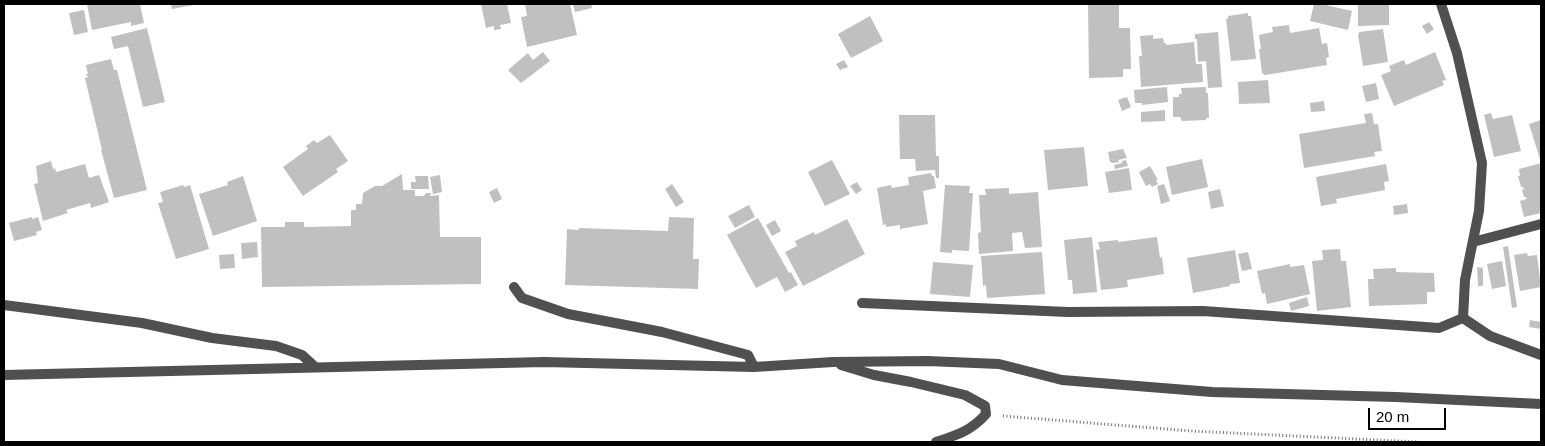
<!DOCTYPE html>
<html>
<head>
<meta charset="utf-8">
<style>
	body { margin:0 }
	#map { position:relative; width:1545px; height:446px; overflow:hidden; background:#fff; font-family:Arial,sans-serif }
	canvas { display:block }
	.frame { position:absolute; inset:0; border:5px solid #000; pointer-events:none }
	.scale { position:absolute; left:1368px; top:408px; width:78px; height:22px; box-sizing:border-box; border:2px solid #000; border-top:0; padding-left:6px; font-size:15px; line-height:18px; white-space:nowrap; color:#000; -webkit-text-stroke:4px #fff; paint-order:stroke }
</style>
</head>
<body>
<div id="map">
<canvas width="1545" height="446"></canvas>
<div class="frame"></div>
<div class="scale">20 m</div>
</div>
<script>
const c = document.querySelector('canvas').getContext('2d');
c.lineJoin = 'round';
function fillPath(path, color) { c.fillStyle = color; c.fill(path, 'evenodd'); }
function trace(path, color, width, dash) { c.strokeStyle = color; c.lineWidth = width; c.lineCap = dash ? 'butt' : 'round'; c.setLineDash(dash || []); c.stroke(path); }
const building = new Path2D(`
	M87,4h53l4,19 -13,3v-4l-39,8z
	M171,4h22v1l-21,4z
	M481,4h26l4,19 -11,2 1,4 -7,1v-4l-8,2z
	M525,4h45l7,31 -50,12 -6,-30 6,-1z
	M573,4h18l1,4 -17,4z
	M1088,4h31v24h11l1,41h-8v8l-34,1z
	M1314,4h7l31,7 -4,19 -38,-9z
	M1358,4h31v21l-31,1z
	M84,10l4,22 -14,3 -5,-22z
	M1248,13v3h3l5,43 -25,2 -5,-42h2v-3z
	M870,16l13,25 -32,17 -13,-24z
	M1429,22l5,7 -7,5 -5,-8z
	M1289,25l1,8 29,-5 3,16 5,-1 2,14 -3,1 1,7 -62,10 -3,-2 -3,-24h2l-2,-14 14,-3 -1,-5z
	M147,28l18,74 -22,5 -15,-61 -14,3 -3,-12z
	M1383,29l5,33 -25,4 -5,-31 1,-1v-2z
	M1218,32l4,55 -14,1 -2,-27 -8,1 -1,-23h-2v-5z
	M1153,35v4l10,-1 1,5h2v2l28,-3 2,22h6l1,18 -62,5 -2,-31h3l-2,-20z
	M543,52l7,9 -29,22 -13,-13 20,-17 5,7z
	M1435,52l11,28 -4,1 2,4 -50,21 -13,-31 10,-4 -2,-5 15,-6 2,5z
	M111,59l3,11h3l30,120 -33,8 -13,-48h1l-17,-72 3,-1 -2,-3h2l-2,-9z
	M844,60l4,7 -8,3 -4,-6z
	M1268,80l2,23 -31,1 -1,-22z
	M1376,83l3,16 -13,3 -4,-16z
	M1167,87l1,15 -26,3v-2h-7l-1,-13z
	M1206,87v6h2l1,25h-3v2l-24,1 -2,-4h-7v-20h6v-3h3l-1,-6z
	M1127,97l4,10 -9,4 -4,-11z
	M1324,101l1,10 -14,1 -1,-9z
	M1165,110v11l-24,1v-10z
	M1372,113l2,11h4l4,27 -8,1 1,4 -71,12 -5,-34 67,-11 -2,-9z
	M1491,113l2,6 19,-4 9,36 -27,6 -10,-42z
	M899,115h36l1,41h3v22h-3l-1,-8 -19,1 -1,-12h-15z
	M1541,120v38l-1,1 -11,-35z
	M330,135l18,26 -12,8 2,3 -35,24 -20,-29 25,-18 -2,-3 8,-6 3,3z
	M1084,147l4,39 -40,4 -4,-40z
	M1123,149l4,9 -9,2 1,2 -6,1 -3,-1 -2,-10z
	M1202,159l6,28 -36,8 -6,-28z
	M832,160l18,34 -25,12 -17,-34z
	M1126,160l2,6 -13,3 -1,-4 8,-2v-2z
	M51,161l2,8 2,-1 1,4 29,-8 4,14 10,-3 10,27 -18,6 -1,-5 -24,7 2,3 -25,8 -9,-37 4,-1 -2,-17z
	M1541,163v50l-17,4 -4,-16 7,-2 -1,-2h-2l-2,-7 2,-1 -1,-2h-2l-3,-11h2l-1,-7z
	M1386,164l3,17 -5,1 1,8 -49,9 1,4 -16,3 -5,-29z
	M1150,166l8,14h-2l2,4 -6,3 -2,-3 -4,2 -7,-14z
	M1129,168l3,22 -23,3 -4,-21z
	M931,173l1,3h2l2,12 -13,3 5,33 -28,5v-4l-14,2v-3l-3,1 -6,-37 14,-3 1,3 17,-3 -1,-8z
	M402,174l1,16h12v6h9l2,-3h5l-1,3 9,-1 1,42h41v47l-219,3 -1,-60h24v-5h19v5l47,-1v-16h5v-6h6l1,-11 12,-7h7z
	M440,175l2,17 -9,2 -3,-17z
	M243,176l14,45 -44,15 -14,-42 29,-9 -1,-3z
	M415,176h13l1,13h-18v-7h5z
	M857,182l5,8 -6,4 -6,-8z
	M672,184l12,18 -8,5 -11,-18z
	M1164,184l6,17 -9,3 -4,-18z
	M183,185l1,2 6,-2 19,64 -33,10 -18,-56 5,-1 -3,-10z
	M945,185l25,1 -1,7h4l-4,58 -17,-1v3l-12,-1z
	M497,188l5,11 -8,4 -5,-11z
	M1009,188v6l29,-2 4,55 -17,1 -3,-16 -10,1 1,18 -34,3 -1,-21 3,-1 -2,-37h7l-1,-6z
	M1220,189l4,17 -13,3 -3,-17z
	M1407,204l1,9 -14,2 -1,-9z
	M749,205l6,12 -20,11 -7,-12z
	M32,217v2l6,-2 4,13 -6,2 1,3 -23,6 -5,-18z
	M669,217l25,1 -1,41h6l-1,30 -133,-4 2,-56 12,1 -1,-2 90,3z
	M758,218l31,55 2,-1 7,13 -13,7 -8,-15 -21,11 -29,-53z
	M847,219l18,35 -62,32 -18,-34 12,-6 -2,-5 19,-9 1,3z
	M775,220l6,11 -9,5 -6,-11z
	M1092,237l5,55 -24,2 -1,-14h-4l-4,-40z
	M1157,237l3,21 2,-1 2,17 -37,6 1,7 -27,3 -5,-40 4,-1 -2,-7 20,-2v2z
	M257,242l1,15 -16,2 -1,-16z
	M1508,246l9,61 -5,1 -9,-61z
	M1340,249l1,12h5l5,46 -34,4 -5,-50 11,-1 -1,-10z
	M1235,250l5,33 -10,1v2l-37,7 -6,-35z
	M1042,252l3,42 -58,4 -1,-13 -3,1 -2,-30z
	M1248,252l4,17 -10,2 -4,-17z
	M1527,253l1,3 9,-1 4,32 -21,4 -6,-36z
	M234,254l1,14 -15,1 -1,-14z
	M1502,261l4,25 -14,3 -5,-25z
	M933,262l40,3 -3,32 -40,-3z
	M1290,264v3l14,-2 6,29 -43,10 -2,-11 -3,1 -5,-23z
	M1477,267l6,1v18h-5z
	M1396,268v4l38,1 1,19h-8v12l-58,2 -1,-27h6l-1,-10z
	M1307,297l2,9 -18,5 -2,-8z
	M1530,320l11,2v7l-12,-2z`);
const path = new Path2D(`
	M1003,416l188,15 228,11`);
const street = new Path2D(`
	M1441,4l16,49 25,110 -3,48 -14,69 -2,38 27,18 51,19
	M1473,242l68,-18
	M514,287l8,11 46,16 94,18 86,23 6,12
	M862,303l206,9 135,-1 236,17 24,-10
	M4,305l138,18 70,15 64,8 26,9 12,11
	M841,365l33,10 37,7 54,13 20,11 1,8c-15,17 -29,21 -50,28
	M4,375l540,-13 210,5 79,-5 94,-1 72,3 63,16 150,12 184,5 145,7`);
fillPath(building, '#c0c0c0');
trace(path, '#727272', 3, [1, 2.5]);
trace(street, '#505050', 10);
</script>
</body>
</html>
